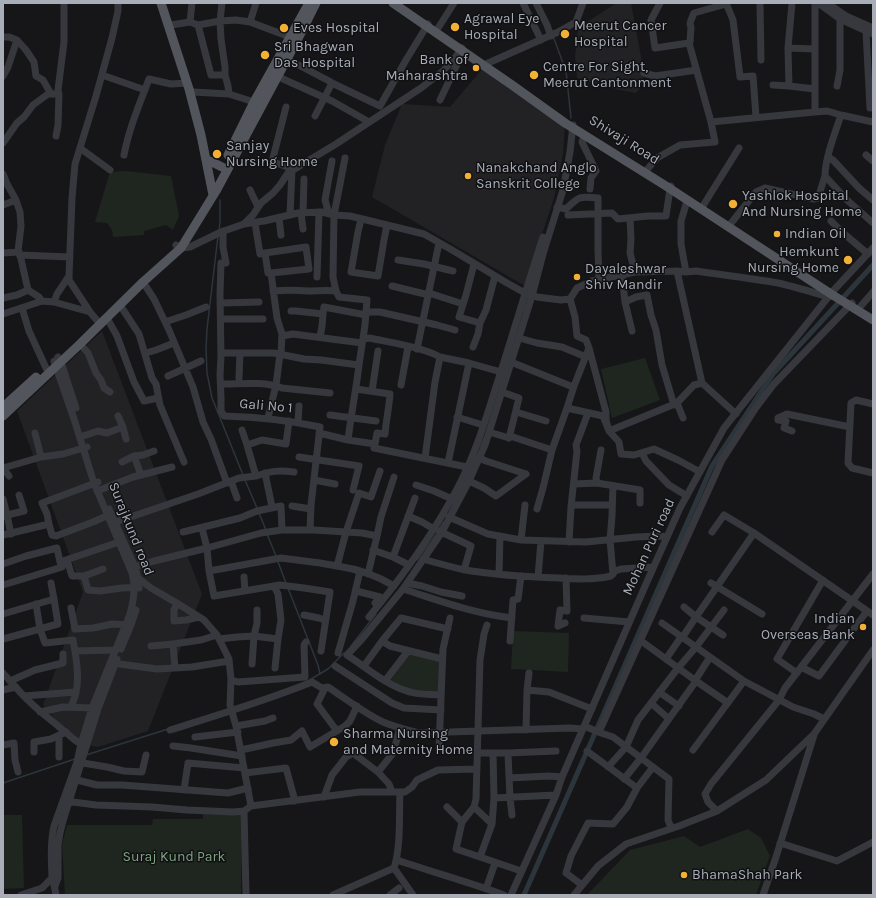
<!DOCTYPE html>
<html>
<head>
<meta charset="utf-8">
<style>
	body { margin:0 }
	#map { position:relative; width:876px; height:898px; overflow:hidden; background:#161618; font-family:Karla,sans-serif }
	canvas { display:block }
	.frame { position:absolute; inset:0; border:4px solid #a8adb8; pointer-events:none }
</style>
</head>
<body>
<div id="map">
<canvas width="876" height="898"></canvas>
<div class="frame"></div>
</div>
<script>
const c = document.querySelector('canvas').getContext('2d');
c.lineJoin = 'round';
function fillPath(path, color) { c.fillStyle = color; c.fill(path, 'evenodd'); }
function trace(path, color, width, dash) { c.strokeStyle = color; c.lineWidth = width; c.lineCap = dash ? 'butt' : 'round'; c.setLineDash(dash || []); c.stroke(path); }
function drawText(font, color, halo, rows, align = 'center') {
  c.font = font + ' Karla,sans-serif'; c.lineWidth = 3; c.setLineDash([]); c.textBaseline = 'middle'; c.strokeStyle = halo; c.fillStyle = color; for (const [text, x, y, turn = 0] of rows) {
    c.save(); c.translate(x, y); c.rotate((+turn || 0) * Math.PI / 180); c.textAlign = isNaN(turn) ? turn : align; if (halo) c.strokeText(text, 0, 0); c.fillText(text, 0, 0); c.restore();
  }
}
const built = new Path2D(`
	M616,3h15l13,70 -2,13 -6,7 -27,-5 -32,-10 -2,-21 3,-29z
	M484,67l81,58 -2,29 -9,44 -29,88 -153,-89 13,-52 17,-41 48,3z
	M102,331l100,263 -54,137 -50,16 -23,-4 -32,-38 40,-113 -66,-181z`);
const green = new Path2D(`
	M126,171l45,5 8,40 -6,14 -7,-5 -22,6v4l-31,2 -1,-7 -5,-7 -12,-1 15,-50z
	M645,358l15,42 -48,18 -11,-49z
	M513,631l56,2 -1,39 -57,-3z
	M409,653l32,7 -1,33 -33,-3 -17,-9z
	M203,814l39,1 -1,80h-176l-3,-51 5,-19h85l1,-6h50z
	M3,815h19l2,73 -21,1z
	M748,829l13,9 9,18 -14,39h-169l43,-45 54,-14 16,11z`);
const stream = new Path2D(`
	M553,36l13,35 5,47
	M219,230l1,-8v-22
	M218,236l-11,93 -1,19 1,25 5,25 31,77
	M523,312l5,-15
	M480,447l4,-9
	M245,480l12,28
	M259,513l7,17
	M439,529l4,-7
	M267,534l9,22
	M417,560l20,-27
	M278,562l8,21
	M288,588l30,77 2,9
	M351,646l25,-32
	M311,679l17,-10 16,-16
	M86,755l82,-26
	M3,783l72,-24`);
const canal = new Path2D(`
	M524,895l188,-429 61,-92 100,-109`);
const minor = new Path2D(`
	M222,3l-2,18 1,18 4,28v8l3,11 1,8
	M523,3l18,37
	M536,3l11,22 4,11
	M726,3l7,17 7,57 13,-1 3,41
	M760,3l1,57
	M792,3l-4,45 27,1
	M818,3l22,16 33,15
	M827,3l19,13 27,12
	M190,22l2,-19
	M250,22l6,-19
	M171,25l19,-3 8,3 22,-4 16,-1 14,2 45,17
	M198,25l13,50h14
	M866,31l4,77
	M435,33l19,-30
	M3,37h6l8,3 9,10 8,12 2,14 7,4 8,14
	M689,43l1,-1 1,-15 -1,-3 1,-4 3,-7 32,-9
	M788,48l1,38
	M287,59l42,22 3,2 48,23 26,-46 22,-36
	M485,67l1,-3 72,-32 18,-10 7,-19
	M644,73l11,3 28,-4 13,-2
	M102,75l43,15
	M278,75l5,4 49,22 37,21
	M3,76l5,-9 9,-27
	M773,85l16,1 26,3
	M837,86l3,-16v-51
	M193,92l36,2 25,8
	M440,100l22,-46
	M286,107l-13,51 1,4 2,1 9,3 7,4 -2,45
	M815,112l12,-1 14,4 32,7
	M841,115c-6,18 -16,43 -16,61l22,24 26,23
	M315,116l17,-33
	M711,122l104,-10v-109
	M585,135l-3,7 14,29 -5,7 -1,11
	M56,136l2,-11 1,-31
	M3,143l14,-20 7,-6 9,-12 15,-11h11l-1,-4 6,-48v-39
	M80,148l30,22
	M124,155c5,-26 15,-50 25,-76l22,5 16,-1
	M866,155l7,6
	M828,157l5,3 26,28 14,12
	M644,173l13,-15 23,-13 35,-3 -4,-20 -22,-79 -34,5 -4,-28 9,-17
	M3,174l4,10 9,16 4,12 1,14 -3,25 3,8 7,31 11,7 3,4
	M250,190l8,17
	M3,205l13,-5
	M557,207l9,2c13,-13 14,-13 32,-11v53l1,28
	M701,209l38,-61
	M301,213l2,16
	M303,213l1,-34
	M329,214l-4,-14 7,-39
	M568,215l44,-2 6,6 30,-3h18l4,-27 1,-3
	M279,218l2,17
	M630,218l1,21 -1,14 5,19
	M361,219l-3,13 -7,40 27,4 6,-36 3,-15
	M831,221l11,11 26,22
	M255,223l5,31 5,-1 3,20h3l6,45 5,16 -1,20
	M244,224l9,-9 8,-12 12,-10 7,-8 8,-12 48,-29 85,-56 22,-17 11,-12 8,-11
	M728,227l28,-35 9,-4 49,11 4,-1 7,-22
	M223,231v16l3,16h-5l-1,31 1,62 -1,19 1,23v13l3,5c33,1 64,4 96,11l-9,78 -1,25
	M176,245l5,3 9,-1 31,-15 23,-8 20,-3 34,-8 24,-1 12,3 16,1 74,18 28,16 55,33 18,10 12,4 24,3 9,-1 7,-11 15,-7 43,-9 42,-1 9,1 10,-1c27,4 55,7 82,12 17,4 34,9 51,14
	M3,253l16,-1
	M265,253l41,-6 3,22 -38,4
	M20,255l50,2
	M398,260l26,4 29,7
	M474,264l-8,31 -7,22 21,6
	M677,271l25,112 34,31
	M686,272l-5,-28v-23l6,-20
	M622,275l3,27 11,-5 11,-2 4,20 5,15 6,35 12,40
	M317,277l2,-65
	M143,282l11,17 15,31 24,57 10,35 8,17 16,44
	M392,286l37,9
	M336,291l-3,-14 1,-62 11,-57
	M429,293l34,11
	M3,298l14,-3 11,-5
	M570,299l5,18 2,19 9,4 3,8 -15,38 -7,22 36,8 6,15 68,-28 17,-18 8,-2
	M54,302l3,-8 12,-18
	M625,302l7,29
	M220,303l39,-1
	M120,305l19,29 13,44 4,6 4,21 24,57
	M860,307l13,-15
	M22,308l7,23 17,37
	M291,311h5l27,3 -1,12 -2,11
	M366,312h14l57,13 18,5
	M3,314l39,-13 12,1 36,10
	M323,314l1,-7 42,8
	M107,318l10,18 17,46 10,19 14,-3
	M221,319h42
	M165,322l21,-7 20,-8
	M100,324l-10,-12 -21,-32v-4l3,-78 3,-34 21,-68 16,-58 6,-27v-8
	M282,336l11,-2 69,9
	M519,338l18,5 25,4 24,10
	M363,339l7,-1c22,5 51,9 70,19l-5,25 -10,76
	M80,344l8,9 8,20 5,7 3,8 6,4
	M473,347l5,-13 2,-11 6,-13 9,-34
	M589,348l17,64v8l3,11 10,11 2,12 13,1 20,-6 24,11 22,12
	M417,349l22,-106
	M146,353l10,-3 18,-7
	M221,353h53l30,6 17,1 38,5 6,-40 2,-25 -28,-3 -3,-6c-9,-1 -18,0 -28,0 -12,-1 -23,-1 -35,0
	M58,357l3,5 15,46
	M440,357l29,6 32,9
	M54,361l20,58 20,64 38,90c4,14 2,27 -2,41l-38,94 -11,36 -4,18 -23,64c-4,16 -3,34 -2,50 1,6 3,12 4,19
	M511,362l62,25
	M168,376l33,-15
	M239,378l1,-25
	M221,384c20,0 42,-3 61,4l48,5
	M401,385l7,-38
	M372,391l6,-40
	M677,403l6,15
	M873,404l-17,-4 -5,3 -3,60 4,5 21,5
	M516,412l30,9
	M330,415l46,6
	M457,417l26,8
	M268,418l8,-33 4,-31
	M298,422l1,-16
	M123,427l3,12
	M242,430l5,15 15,-5 24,4 3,-23
	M792,431l-8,-3 2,-7 -8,-1v-2l9,-4 63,13
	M489,432l20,6 10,-40 -17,-6
	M35,433l6,24
	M319,433l29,7 27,4 2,-11 8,1c1,-13 4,-26 5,-40l-34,-5
	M80,437l18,-6 9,2 16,-6 -5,-11
	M509,438l1,-2 42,14
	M348,440c3,-25 8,-50 11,-75
	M375,444l-1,4 93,19
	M642,453l4,8 23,24 18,11
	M134,456l9,-1 11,-4
	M299,457l60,9 -6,24
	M479,458l7,3 40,13
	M122,462l12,-6 7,19
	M448,463l21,-100
	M265,473l7,34
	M9,476l-6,-8 38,-11 22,-3 24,-7
	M256,476c16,-5 22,-6 38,-4
	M314,480l21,4
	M231,481l6,17
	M469,481l15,7 12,8 30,-22
	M597,483l-1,-5 5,-28
	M574,484l23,-1 43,7v13
	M416,485l18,6 18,8
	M97,491l36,-14 39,-10
	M3,499l4,16 17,-4 -5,-16
	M571,505h41
	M292,506l19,3
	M109,509l26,58 3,11 1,10
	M537,509l6,-21 9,-38 15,-42
	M4,516l3,-1 4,19
	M408,516l14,6 12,7
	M449,517l39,17 33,6 65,2 50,-5 24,-1 7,1
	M113,523l85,-29 41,-16 17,-2 -9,-31
	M49,524l-2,-10 -5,-11 56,-21
	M202,528l5,20 2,23 66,-12 6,-1 39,5 17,3 9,-34 13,-39 12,4 9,-26
	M439,531l32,15 -7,24
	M183,532l57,-14 17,-7 24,-5 1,24
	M712,532l12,-17 30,18
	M3,535l46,-11 3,11 4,1 37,-14 18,-8
	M377,536l4,-19 13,-40
	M521,540l4,-35
	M569,542l2,-35 6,-56 -1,-6 12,-32
	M373,550l20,7 16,8
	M393,557l22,-59
	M423,559c14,4 28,8 42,11 31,5 63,7 94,8 17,1 35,2 52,-2l4,-5 6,-2 32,-2
	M67,560l5,16h12l4,14 12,1 22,-3 17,-1
	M3,564l23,-8 31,-8 3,14
	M337,566c21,3 39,9 57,20
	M131,568l23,-7 53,-13 54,-15 21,-3h32l48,3 15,3 -9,38
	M209,571l5,25 66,-11 24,3 26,4 -9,59
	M499,574l1,-38
	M613,574l-3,-34 2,-24 1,-30
	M84,576l19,-7
	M244,577l1,14
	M538,577l3,-36
	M136,578h2l13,10 29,17 24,15 13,15 12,24 2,21 -1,25 6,21 15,80
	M407,583l15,3 19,6 21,4
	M711,583l51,31
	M3,585l59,-18 -2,-5 59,-20
	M403,589c35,11 71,25 109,29
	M356,591l24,6 -5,6 1,1
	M177,603l-3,7v11l12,-1 13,-3
	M36,604l4,25 5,14 28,-3 2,11
	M71,608l4,21 18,-1 19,-4 17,1
	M3,614l51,-15 -3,-16
	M304,615l15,3 6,2
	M369,617c34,-41 65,-84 89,-130 16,-30 26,-62 36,-94 17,-52 32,-104 49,-156
	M584,618l45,4
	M565,623l-7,3 2,-16 7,1 -1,-33
	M662,623l82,58 49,26 21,7 10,5
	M723,635l-27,-18 58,-84 119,82
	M682,638l14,-21 -12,-10
	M3,639l55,-15 -4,-25
	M219,639l18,-2 17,-1 24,3 3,-19 -3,-26 -4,-8
	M382,641l8,5 52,13
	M510,641l3,-41 5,-1 3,-23
	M173,644l2,24
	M151,646l22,-2 28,-4 16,-5
	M121,649l10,-24 5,-15
	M338,653l15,-52 7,-30
	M710,657l-14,22v2l32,22
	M666,659l15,-22
	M112,663l45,6 35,-2 37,-6
	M252,664l2,-28 3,-13v-13
	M335,666l57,37 12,5 37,2
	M364,666l18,-25 19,-23 47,11
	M801,667l18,9 48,-65
	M275,668l3,-29
	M3,673c9,10 18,21 28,30 10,10 22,18 33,28 7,5 12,12 20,14
	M797,673l-20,-14 46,-79
	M231,680l7,2 67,-5 -1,-32 2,-3
	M10,681l25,-11 28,-7v-9
	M385,681l23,-30
	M325,688l-8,16 20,27
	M3,690l13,-3
	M527,690l2,-17
	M659,692l20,14
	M441,695c-10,-1 -21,0 -31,-3 -23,-6 -43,-24 -63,-37l15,-16 41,-50 39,-57 27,-51 16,-36 47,-149 11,-42 20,-64 7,-38 3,-27
	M24,696l52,-4
	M651,703l18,16
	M71,707c2,-5 4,-10 5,-15 3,-13 1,-27 -1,-41l41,-1
	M40,712l23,-5 29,1
	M236,726l29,-5 8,-3
	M584,726l17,7 12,4 56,42 -1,41 2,5 3,3
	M170,730c48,-15 95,-29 142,-48l10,6 6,-1c18,12 36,26 55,35 12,5 24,8 36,11l151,-5 13,1
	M526,730l1,-40 22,2 43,17
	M599,732l123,-272 33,-51 19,-25 78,-81
	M59,735v22
	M195,737l43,-5
	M3,745l11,-2 1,17 3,12
	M173,746l18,2 51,8
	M439,748l4,-99 7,-31
	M241,750l32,-7 18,-3 11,-9 8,16 35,-21 5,-5 7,-15
	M693,750l51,-69
	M587,751l50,37
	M34,752v-10l17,-3 15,-7
	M477,753h31
	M493,753l1,45
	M77,762l30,5 17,4 18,1 4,-17
	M608,767l18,-20 12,-27 40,-52 18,-21 28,-37
	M378,772l15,-19 7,-25
	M245,773l41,-5 9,33
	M509,778l40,-2 13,1
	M624,779l17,-21 55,-77 -52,-38
	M77,780l20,5h25l106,8 20,-5
	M184,790l4,-27 56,5
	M324,797l8,-22 14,-18 7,-4 25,19 11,12 3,8
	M65,801l31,4 56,2 35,3 46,2 11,-1 7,-5 109,-14h45l7,-5 5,-7 21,-10 39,-1
	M447,807l15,15 -6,27 24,8
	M474,807l18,17 2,-26 62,-3
	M244,811l2,84
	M717,811l-9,-9 -3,-8 6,-10 68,-84 6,-12 88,-114
	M512,815l-2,-17 -2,-45 48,-2
	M462,822l12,-15 2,-8 4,-139 4,-26 3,-9
	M492,824l-12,33 41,14
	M780,843l57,18 36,-19
	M397,860c35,12 71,22 107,35
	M394,868l19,27
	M582,885l-16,-12 5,-17 17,-33 25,1 14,-17 10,-19 16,-21
	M55,886l3,-8v-33l2,-12 3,-12 35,-112 19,-50
	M486,889l9,-26
	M21,895l21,-7 10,-10h4
	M333,895l61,-27c7,-21 5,-54 6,-76
	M390,895l9,-7
	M511,895l45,-100 6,-18 84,-193 34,-76 44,-80 109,-137 40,-43
	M574,895l24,-29 28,-22 53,-18 38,-15 49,-31 48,-46 59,-84
	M763,895l13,-38 38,-122`);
const major = new Path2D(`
	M161,3l28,86 12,46 12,60
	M393,3l119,82 53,38 101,63 165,108 42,26
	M228,155l26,-53 55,-99
	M210,161l12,6
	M3,407l33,-30
	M3,416l77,-72 63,-62 38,-34 35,-57 87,-162 13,-26`);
const markers = [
	[455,27,5,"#f2b134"],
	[284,28,5,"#f2b134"],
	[565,34,5,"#f2b134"],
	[265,55,5,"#f2b134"],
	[476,68,4,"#f2b134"],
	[534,75,5,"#f2b134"],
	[217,154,5,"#f2b134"],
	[468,176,4,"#f2b134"],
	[733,204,5,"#f2b134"],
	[777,234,4,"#f2b134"],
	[848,260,5,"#f2b134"],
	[577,277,4,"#f2b134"],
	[863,627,4,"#f2b134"],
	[334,742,5,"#f2b134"],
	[684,875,4,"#f2b134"]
];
const poiNames = [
	["Agrawal Eye",464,19],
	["Hospital",464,35],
	["Meerut Cancer",574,26],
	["Hospital",574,42],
	["Eves Hospital",293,28],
	["Sri Bhagwan",274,47],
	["Das Hospital",274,63],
	["Bank of",468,60,"right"],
	["Maharashtra",468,76,"right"],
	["Centre For Sight,",543,67],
	["Meerut Cantonment",543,83],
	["Sanjay",226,146],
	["Nursing Home",226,162],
	["Nanakchand Anglo",476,168],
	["Sanskrit College",476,184],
	["Yashlok Hospital",742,196],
	["And Nursing Home",742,212],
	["Indian Oil",785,234],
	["Hemkunt",839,252,"right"],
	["Nursing Home",839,268,"right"],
	["Dayaleshwar",585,269],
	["Shiv Mandir",585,285],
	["Indian",855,619,"right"],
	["Overseas Bank",855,635,"right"],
	["Sharma Nursing",343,734],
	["and Maternity Home",343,750],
	["BhamaShah Park",692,875]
];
const streetNames = [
	["Shivaji Road",624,140,32],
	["Gali No 1",266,406,5],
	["Surajkund road",131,529,68],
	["Mohan Puri road",649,547,-65]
];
const parkNames = [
	["Suraj Kund Park",174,857]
];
fillPath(built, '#222225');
fillPath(green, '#1e261f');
trace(stream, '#2c353c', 1.5);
trace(canal, '#2c353c', 5);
trace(minor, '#37383d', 7);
trace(major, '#53555c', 9);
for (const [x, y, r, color] of markers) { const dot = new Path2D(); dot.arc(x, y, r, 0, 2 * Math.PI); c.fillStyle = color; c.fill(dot); trace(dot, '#111113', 1.5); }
drawText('14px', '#a8adb8', '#111113', poiNames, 'left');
drawText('14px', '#a8adb8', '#111113', streetNames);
drawText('14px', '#7fa381', '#111113', parkNames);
</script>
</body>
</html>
